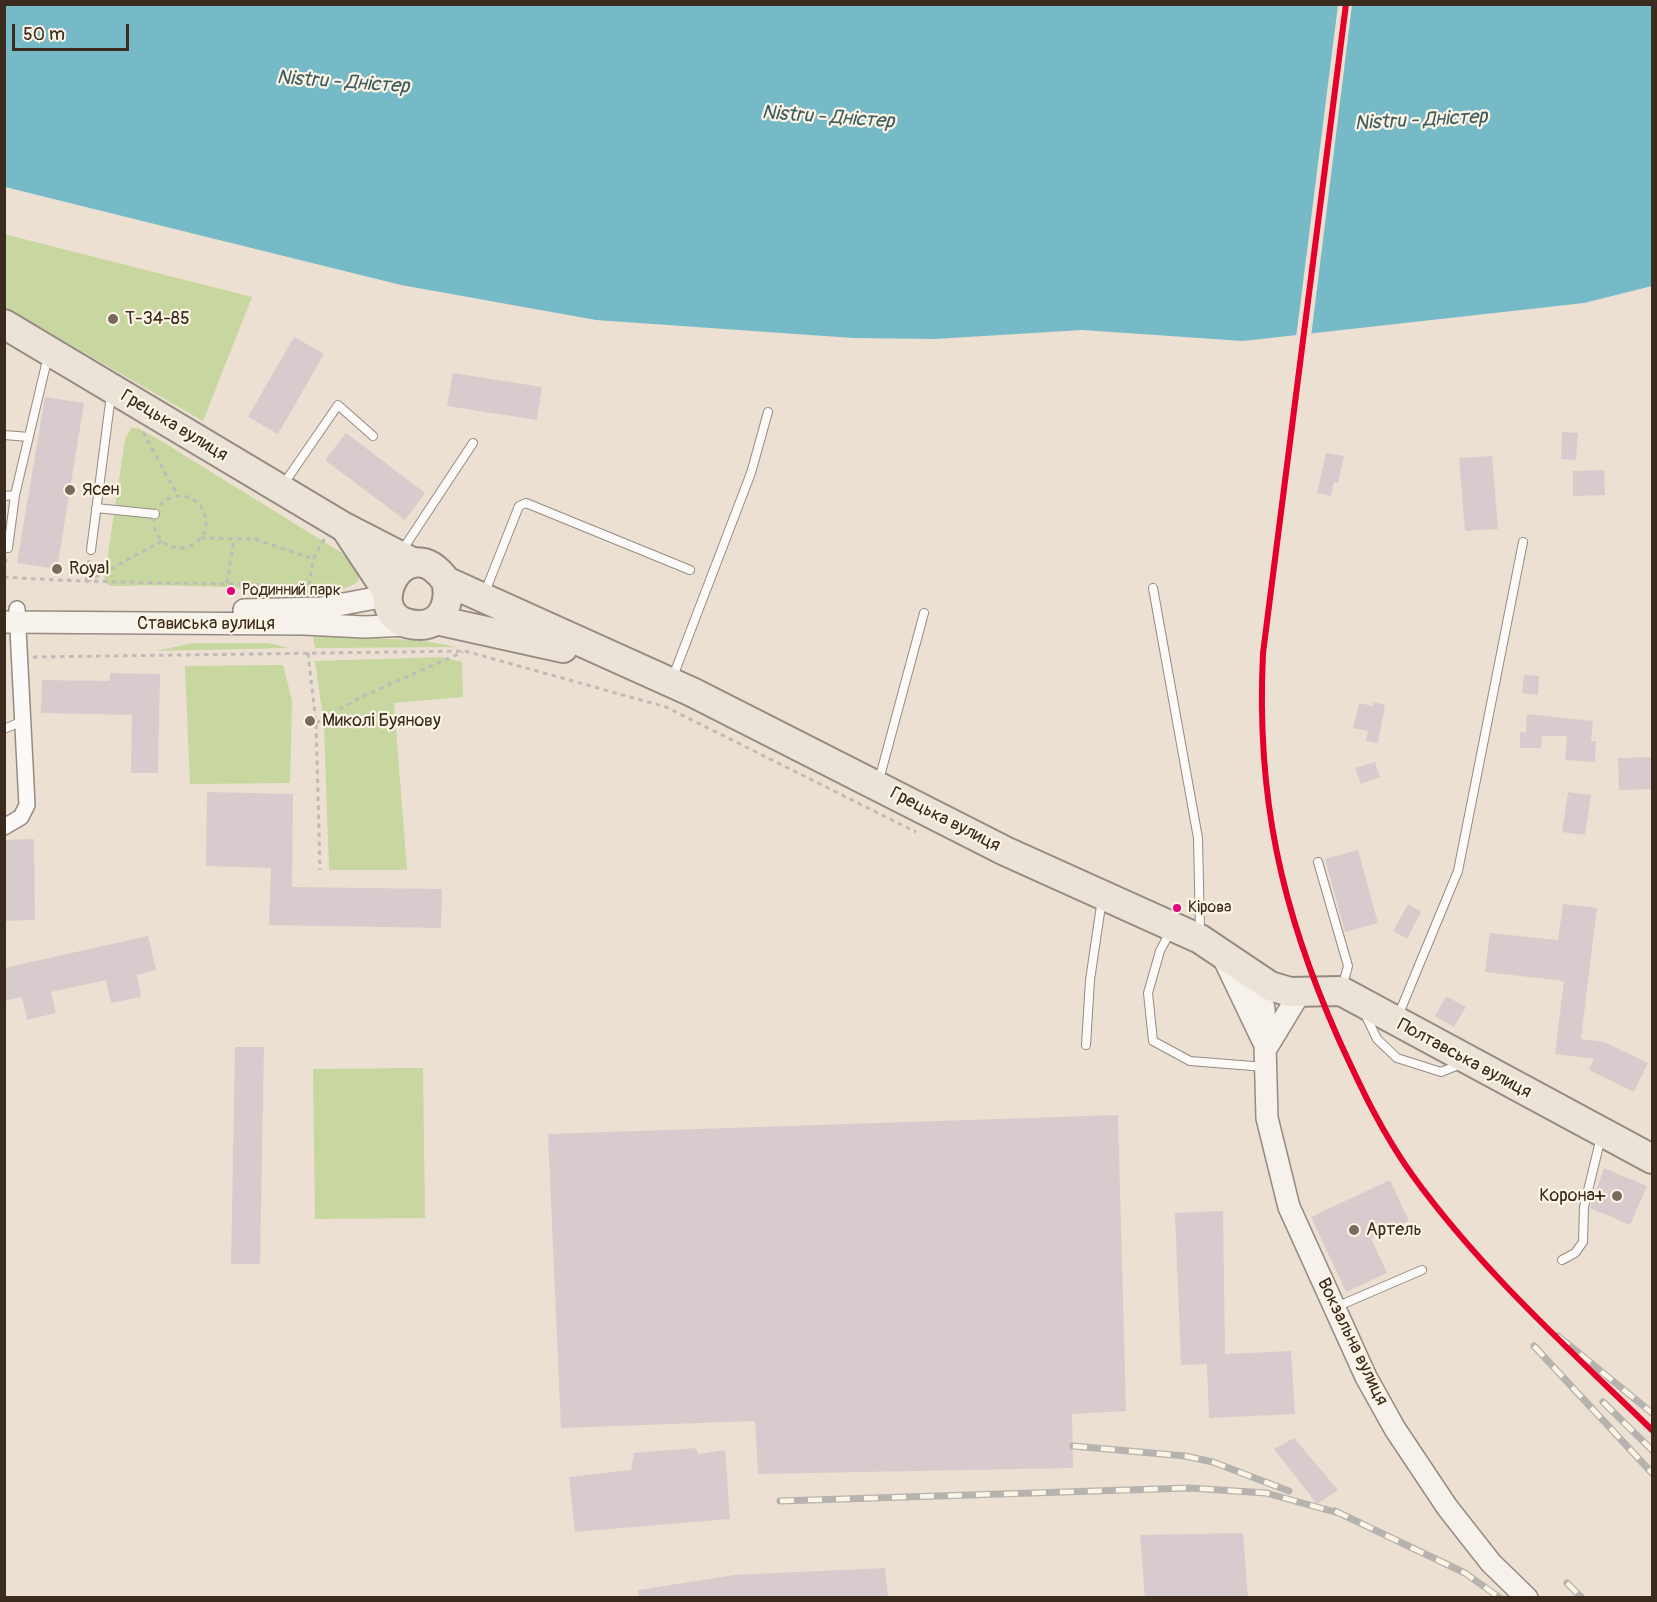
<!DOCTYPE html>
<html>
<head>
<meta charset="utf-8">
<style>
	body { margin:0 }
	#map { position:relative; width:1657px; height:1602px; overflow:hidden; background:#ece0d2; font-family:Pangolin,sans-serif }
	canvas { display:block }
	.frame { position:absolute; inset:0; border:6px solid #3b2a1e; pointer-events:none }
	.scale { position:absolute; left:12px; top:24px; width:117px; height:27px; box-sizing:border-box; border:3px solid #3b2a1e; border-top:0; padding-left:8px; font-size:18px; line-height:21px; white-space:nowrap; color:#3b2a1e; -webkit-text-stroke:4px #fcf5e5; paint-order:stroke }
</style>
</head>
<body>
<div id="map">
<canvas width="1657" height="1602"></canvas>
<div class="frame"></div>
<div class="scale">50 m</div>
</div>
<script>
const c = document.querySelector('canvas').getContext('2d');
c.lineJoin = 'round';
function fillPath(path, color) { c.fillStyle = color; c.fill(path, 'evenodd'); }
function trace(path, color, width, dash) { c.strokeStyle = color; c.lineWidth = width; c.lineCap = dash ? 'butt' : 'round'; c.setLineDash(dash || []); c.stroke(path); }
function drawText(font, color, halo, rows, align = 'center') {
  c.font = font + ' Pangolin,sans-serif'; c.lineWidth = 4.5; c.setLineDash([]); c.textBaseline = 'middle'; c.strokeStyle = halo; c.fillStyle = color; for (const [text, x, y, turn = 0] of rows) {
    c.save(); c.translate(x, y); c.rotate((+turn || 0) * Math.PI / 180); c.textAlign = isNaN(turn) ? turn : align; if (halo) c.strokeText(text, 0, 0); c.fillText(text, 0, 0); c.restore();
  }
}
const green = new Path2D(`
	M4,234l248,63 -49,124 -198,-114z
	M131,428h7l20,11 184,114 18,18 -2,11c-33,21 -97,7 -136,5 -32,-1 -64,-2 -96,-1h-15l-7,-4 21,-143z
	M313,636l106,4 38,7 -142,1z
	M194,643h74l21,5 -134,3z
	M442,657l20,5 1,35 -69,6 13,167h-78l-5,-146 -9,-63z
	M283,665l9,35 -2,83 -100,1 -5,-118z
	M423,1068l2,150 -110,1 -2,-150z`);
const water = new Path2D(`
	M5,5h1647v281l-68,17 -341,38 -161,-11 -147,9 -82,-1 -257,-18 -195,-35 -396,-98z`);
const pier = new Path2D(`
	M1338,5h14l-41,332 -15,1z`);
const building = new Path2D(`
	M294,337l30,17 -46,80 -30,-17z
	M453,373l89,14 -5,33 -90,-14z
	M45,397l39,6 -27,166 -40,-6z
	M1562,432l16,1 -2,27 -15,-1z
	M346,433l79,60 -20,27 -80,-60z
	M1326,453l18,3 -6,27 -4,-1 -3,14 -14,-3z
	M1492,456l6,73 -33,2 -6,-73z
	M1604,470l1,25 -32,1v-25z
	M110,673l50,1 -2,99h-27l1,-58 -91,-2 1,-33 68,1z
	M1524,675l15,1 -1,19 -16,-2z
	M1373,702l12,3 -7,38 -12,-2 2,-10 -15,-3 6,-25 14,3z
	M1527,714l66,7 -2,20h5l-1,21 -30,-2 2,-24h-25l-1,12h-21v-16h6z
	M1653,757v32l-34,1 -1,-32z
	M1375,762l5,15 -19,7 -6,-16z
	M207,792l86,2 -1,93 150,2 -1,39 -172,-3 2,-57 -65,-2z
	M1568,792l23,3 -6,40 -23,-3z
	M34,839l1,81 -31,1v-81z
	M1358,850l20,73 -33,9 -20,-73z
	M1408,904l13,8 -14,27 -14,-8z
	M1563,904l34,4 -16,131 23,3 44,21 -14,29 -45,-22 5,-11 -39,-5 9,-73 -79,-9 5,-39 68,7z
	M148,936l8,34 -19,5 4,22 -30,6 -5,-23 -55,12 5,21 -29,7 -5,-23 -18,4v-33z
	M1446,996l20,11 -12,20 -19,-11z
	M235,1047h29l-4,217h-29z
	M1118,1115l8,296 -54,3 1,54 -315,6 -3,-53 -194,7 -13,-294z
	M1604,1168l43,18 -17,39 -40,-17z
	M1390,1180l19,41 -38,17 16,35 -41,19 -35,-75z
	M1223,1211l2,143 66,-3 4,63 -86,4 -2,-54 -26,1 -6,-152z
	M1294,1438l44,52 -21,14 -43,-55z
	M696,1448l2,6 27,-4 5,69 -155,13 -6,-55 62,-7 3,-17z
	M1243,1533l5,65h-103l-5,-63z
	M885,1568l3,30h-249l-1,-8 96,-15z`);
const path = new Path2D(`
	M143,432l35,64
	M154 522a26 26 0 1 1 52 0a26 26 0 1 1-52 0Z
	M201,538l54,1 58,20
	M4,572l2,-13
	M4,577c102,7 203,5 305,9l4,-27 12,-21
	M86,582l3,-22
	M87,582l75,-41
	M227,583l7,-44
	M308,653l8,70 4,147
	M33,657l432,-6 201,56 250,125
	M316,723l45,-26 102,-45`);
const lane = new Path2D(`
	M4,435l25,2
	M283,485l55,-80 35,31
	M4,496l11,-1
	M96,508l59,6
	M8,548l7,-53 33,-139
	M91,550l20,-155
	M401,552l72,-109
	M1153,588l45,250 2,93
	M485,592l34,-86 7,-3 164,67
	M672,679l79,-206 17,-61
	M4,729l19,-8
	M879,780l45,-167
	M1318,862l30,104 -6,22
	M1170,932l-10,19 -12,42 5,48 37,20 75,6
	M1365,1014l12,25 20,19 44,14 20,-8
	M1398,1016l60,-145 65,-329
	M1086,1045l4,-65 12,-81
	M1562,1260l13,-7 8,-11 1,-35 17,-70
	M1336,1307l86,-37`);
const street = new Path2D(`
	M4,827l17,-10 6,-12 -10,-196`);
const secondary = new Path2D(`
	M244,610l78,-2 64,-12
	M4,622l300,2 61,3 43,-2
	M1221,953l42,88
	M1253,974l11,34 3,110 22,89 77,170 29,52 52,78 44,56 36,35
	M1267,1047l34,-56`);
const highway = new Path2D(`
	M4,324l340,203 70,36
	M346,529l41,62
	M446,581c5,19 -2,44 -26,44 -66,0 -17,-104 26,-44l246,111 313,159 195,88 70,47 20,6 51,-1 311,168
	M436,620l127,28`);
const rail = new Path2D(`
	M1558,1336l94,77
	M1534,1346l118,127
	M1603,1402l49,48
	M1073,1446l112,10 28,6 76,29
	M780,1501l409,-13 77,5 76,21
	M1335,1511l130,62 35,25
	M1567,1583l15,15`);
const rail1 = new Path2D(`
	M1346,4l-83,649c-7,143 18,257 76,387 22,48 43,93 74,136 68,94 156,173 239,254`);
const markers = [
	[113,319,6,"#796a5d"],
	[70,490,6,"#796a5d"],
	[57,569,6,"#796a5d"],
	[231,591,5,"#e5007d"],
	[310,721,6,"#796a5d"],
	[1177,908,5,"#e5007d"],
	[1617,1196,6,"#796a5d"],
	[1354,1230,6,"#796a5d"]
];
const busNames = [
	["Родинний парк",242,591],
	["Кірова",1188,908]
];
const poiNames = [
	["Т-34-85",125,319],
	["Ясен",82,490],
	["Royal",69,569],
	["Миколі Буянову",322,721],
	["Корона+",1605,1196,"right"],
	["Артель",1366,1230]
];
const streetNames = [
	["Грецька вулиця",174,426,31],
	["Стависька вулиця",206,624],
	["Грецька вулиця",945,820,27],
	["Полтавська вулиця",1464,1059,28],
	["Вокзальна вулиця",1352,1342,64]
];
const waterNames = [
	["Nistru - Дністер",343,83,4],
	["Nistru - Дністер",828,118,4],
	["Nistru - Дністер",1421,121,-3]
];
fillPath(green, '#c8d69f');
fillPath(water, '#76bac8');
fillPath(pier, '#ece0d2');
fillPath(building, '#d8cbcd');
trace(lane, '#958b82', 10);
trace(street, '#958b82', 18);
trace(secondary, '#958b82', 24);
trace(highway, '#958b82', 32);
trace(path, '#c0bbb8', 3, [4.5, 4.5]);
trace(lane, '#fcfaf8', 8);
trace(street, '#fcfaf8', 15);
trace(secondary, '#f6f1eb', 21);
trace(highway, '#ebe3d7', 28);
trace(rail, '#b6b3af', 7);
trace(rail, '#fcf5e5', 4.5, [14]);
trace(rail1, '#e4002b', 6);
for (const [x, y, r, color] of markers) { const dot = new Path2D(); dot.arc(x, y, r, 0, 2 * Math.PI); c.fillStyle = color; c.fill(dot); trace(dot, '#fcf5e5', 2); }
drawText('16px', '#3b2a1e', '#fcf5e5', busNames, 'left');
drawText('18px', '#3b2a1e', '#fcf5e5', poiNames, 'left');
drawText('18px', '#3b2a1e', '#fcf5e5', streetNames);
drawText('italic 20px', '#3f5d60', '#fcf5e5', waterNames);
</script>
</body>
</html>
